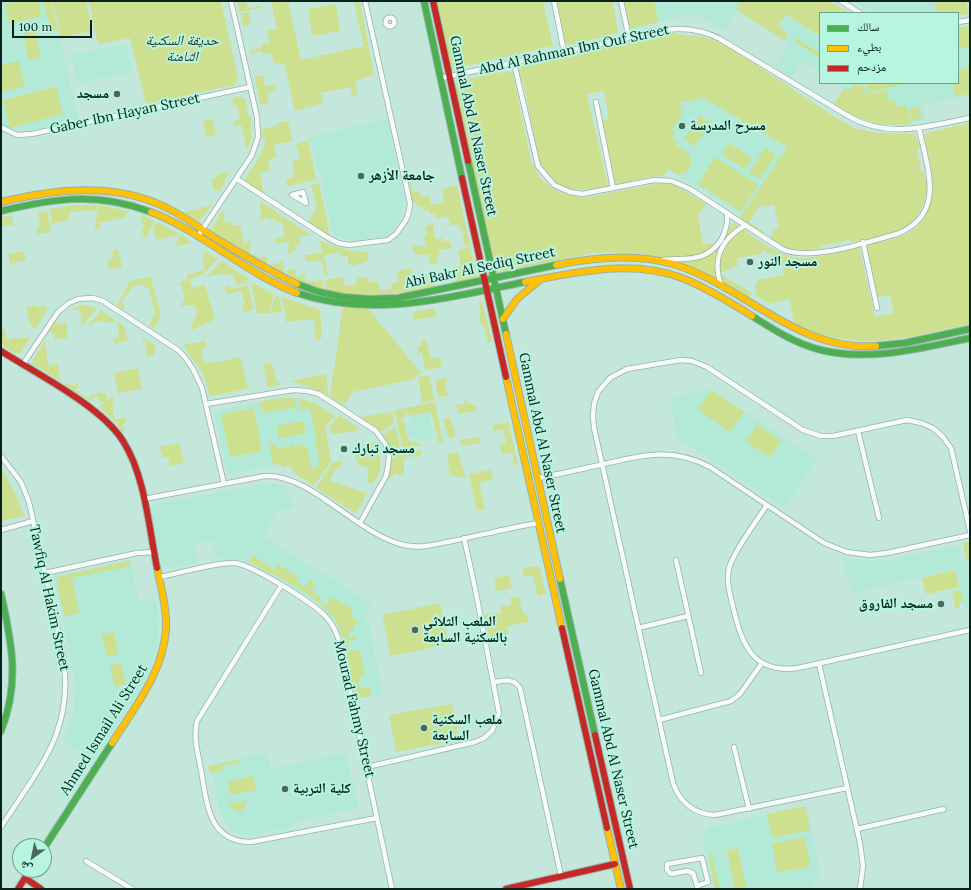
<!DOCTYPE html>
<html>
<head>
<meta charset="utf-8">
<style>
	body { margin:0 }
	#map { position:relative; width:971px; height:890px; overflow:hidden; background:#c4e7db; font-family:Lora,"Noto Naskh Arabic",serif }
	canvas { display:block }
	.frame { position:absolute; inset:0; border:2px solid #08211a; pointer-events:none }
	.legend { position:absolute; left:819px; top:12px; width:140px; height:72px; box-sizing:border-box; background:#b6f5e0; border:1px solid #70a091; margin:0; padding:5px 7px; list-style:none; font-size:12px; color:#08211a }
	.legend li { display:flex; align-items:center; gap:8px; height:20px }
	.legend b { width:20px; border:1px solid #70a091 }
	.north { position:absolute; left:12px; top:838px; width:40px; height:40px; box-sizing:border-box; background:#b6f5e0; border:1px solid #70a091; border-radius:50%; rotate:213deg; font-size:11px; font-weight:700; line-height:16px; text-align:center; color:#08211a }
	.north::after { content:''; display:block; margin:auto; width:14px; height:18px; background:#4a665e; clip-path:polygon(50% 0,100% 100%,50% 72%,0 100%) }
	.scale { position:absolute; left:12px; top:20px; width:80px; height:18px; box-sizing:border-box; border:2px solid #08211a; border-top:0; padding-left:5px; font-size:12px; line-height:14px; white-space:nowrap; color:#08211a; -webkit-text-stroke:3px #b6f5e0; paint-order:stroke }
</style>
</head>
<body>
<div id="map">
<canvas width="971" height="890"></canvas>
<div class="frame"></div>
<ul class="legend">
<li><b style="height:5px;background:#4caf50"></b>سالك</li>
<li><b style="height:5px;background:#ffc107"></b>بطيء</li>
<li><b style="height:5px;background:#c62828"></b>مزدحم</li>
</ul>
<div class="north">ش</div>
<div class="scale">100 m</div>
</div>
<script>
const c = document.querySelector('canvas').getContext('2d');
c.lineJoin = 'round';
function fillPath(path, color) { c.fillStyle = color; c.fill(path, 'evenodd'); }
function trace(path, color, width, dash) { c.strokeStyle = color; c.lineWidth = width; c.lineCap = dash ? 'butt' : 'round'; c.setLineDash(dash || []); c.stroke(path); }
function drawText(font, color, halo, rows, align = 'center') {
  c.font = font + ' Lora,"Noto Naskh Arabic",serif'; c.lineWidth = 4; c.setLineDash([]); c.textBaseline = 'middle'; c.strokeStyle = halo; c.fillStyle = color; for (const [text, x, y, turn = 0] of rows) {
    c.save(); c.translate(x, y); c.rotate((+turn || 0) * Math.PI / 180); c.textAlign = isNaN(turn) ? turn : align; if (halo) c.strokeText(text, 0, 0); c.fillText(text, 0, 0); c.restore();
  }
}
const built = new Path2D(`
	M1,1h50l28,120 -53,10 -19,-4 -6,-4z
	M654,1h87l-17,30 -28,-17 -37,8z
	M853,1h81l3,12h-64z
	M786,14l34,22v37l-18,-12 -11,16 -16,-10 15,-23 -6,-4 4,-7 -10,-6z
	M126,44l7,28 -56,11 -6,-28z
	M970,47v47l-48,11 3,15 -22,4h-22l-20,-5 -27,-15 10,-16 -8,-5h122v-34z
	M704,98l83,49 -45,68 -74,-46 -13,-61z
	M387,119l17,77 -2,18 -9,16 -9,6 -26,5 -12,-1 -13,-5 -12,-54 3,-1 -2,-8 -3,1 -9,-36z
	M710,388l107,72 -33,49 -107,-72 -7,-38z
	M278,398h20l13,4 24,14 -10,10 6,35 -17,25 -22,-14 2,-3 -7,-4 -2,3 -6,-4 -48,10 -4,-2 -12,-57 3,-5z
	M429,412l5,26 -14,3 -12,-4 -2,-14 6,-1 -1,-4 3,-1 -1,-2z
	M266,484h9l12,4 6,19 -16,4 -14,25 110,69 -11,16 7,1 13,72 -28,5 -11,-60 -6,-15 -18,-20 -46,-29 -34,-16 -22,-1 -4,-18 -19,4 4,18 -31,6 -6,-6 -10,-48v-4l5,-6z
	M958,545l4,17 8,-2v51l-4,1 -10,-43 -103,24 -11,-37 16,4h27z
	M130,560l9,41 16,-3 4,24 -2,26 -10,29 -52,82 -31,-17 9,-28 3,-30 -22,-108z
	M267,752l4,17 74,-16 14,55 -67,14 1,5 -44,9 -16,-4 -13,-19 -9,-48z
	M806,806l14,62 -7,21h-100l-11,-53 6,-8z`);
const green = new Path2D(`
	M20,1h19l3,15 -33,8 -4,-20z
	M43,1h8l7,29 -7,2z
	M52,1h34l7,30 -32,6z
	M89,1h132l17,77 -3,7 -89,19 -16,-66 -32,6z
	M237,1h9l2,7 13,-2v2l-22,4z
	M271,1h17l13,59 63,-14 -10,-45h6l14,74 -19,6 3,14 -5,2 -3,-10 -29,6 2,10 -28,8 -11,-48 -10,1 -3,-11 -8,2 -1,-4 -12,3 -1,-3 12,-3v-4l9,-1 -3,-13 10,-1z
	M435,1h108l10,45 -100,23 -3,-3z
	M555,1h58l5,32 -47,12 -5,-1 -2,-3z
	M624,1h30l5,21 -29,7z
	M741,1h89l20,12h-30v23l-34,-22 -8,13 10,6 -4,7 -48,-30z
	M934,1h32l3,13 -11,2v-3h-21z
	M336,4l4,27 -28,5 -4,-27z
	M249,12l2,12 -8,2 -2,-12z
	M968,26h2v21l-12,2v-21z
	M36,31l5,27 -12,2 -6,-27z
	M670,33l34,4 22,8 109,72 19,11 23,5 36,1 3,2 4,11 -3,1 4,24h3c1,6 4,13 3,18 -2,17 -14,36 -30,42 -15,5 -31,7 -46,10l-1,-2 -29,6v2l-8,2 -2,4 -23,-5 -18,-9 4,-11h5l-5,-24 -10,2 -4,-2 -11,17 15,10 -2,2 -23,-15 48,-72 -83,-49 -24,5 1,8 2,1 -11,18 4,2 -4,5 4,2 1,9 5,-1 1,5 4,-1 5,12 -7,11 -3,-2 -2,4 -12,-7 -4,7 -16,1 -34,9 -14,-65 9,-2 -5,-28 -17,3 21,92c-43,9 -61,3 -74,-41l2,-1 -13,-63h-3c-1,-6 -3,-11 2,-15z
	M796,38l24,15v5l-26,-17z
	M19,61l6,25 -24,6v-27z
	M970,67v27l-14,3 -4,-14h6v-13z
	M508,71l5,3 18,87 9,17 13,11 15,6 15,3 78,-15 14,2 31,19 -8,12 5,28h11l4,2 15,-24c21,14 45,37 72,36 16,-1 38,-9 54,-12l16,71 19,-4 -4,-18 -14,3 -12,-54c14,-2 32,-4 45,-11 16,-9 25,-33 24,-51 -1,-15 -6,-31 -9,-46l2,-3 44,-10v201c-67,15 -108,28 -175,2l-6,-27 -20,5 -12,-8 -2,-9 3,-7 26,-5 -2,-14 -18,-11 -4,4 -23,4 1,8 -19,7 33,20 -3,6c-52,-33 -93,-51 -156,-46l-97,20 -42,-185 4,-7z
	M263,75l2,12 10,-2 1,6 -9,2 2,10 -9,2 -5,-28z
	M854,83l10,4 2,7 21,-4 2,11h6l1,6 10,-2 6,18c-29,6 -54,-3 -78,-19l10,-16 5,3z
	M866,83h44l-42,9z
	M56,87l7,27 -53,14 -7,-28z
	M238,96l7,3 4,18h2v22l-4,12 -6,-26 -7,1 -1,-4 7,-2 -4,-16 -3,1 -1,-7z
	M918,107l4,12 -9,2 -4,-12z
	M700,116l11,7 -17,23 -10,-7z
	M213,120l3,15 -10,2 -3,-16z
	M288,121l4,20 -18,4 2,12 -8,3 2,11 -10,2 4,21 -18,-11 -1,-3c7,-14 20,-25 20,-42h-4l1,-9 15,-3v-3z
	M308,141l8,38 -29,8 -1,-8 9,-3 -3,-15 8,-2 -4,-15z
	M729,143l23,15 -7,11 -23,-14z
	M765,148l11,7 -16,24 -11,-7z
	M715,157l43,28 -17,27 -43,-28z
	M229,172l-8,18 -6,1 -4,-13 7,-1v-3z
	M410,176l3,16 6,-1 2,6 8,-2 2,10 13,-3 -2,-13 15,-4 13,61 -5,1 -3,-18 -2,1 -1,-6 -8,2 -3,-10 -12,3 -1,-5 -4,1 -2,-5 -6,1 -1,-5 -5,1 -1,-5 -3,1 -5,-26z
	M319,183l11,53 -22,-14 9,-14 -6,-23z
	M260,201l52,35h-12v9l-5,1 1,5 -8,3 1,-11 -2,-2 -11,3 -1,-6 10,-2 -3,-14 -6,1v-4l-7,1 -1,-3 -5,2v2l-2,1z
	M76,205l30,1 24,6 -4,1v4l-26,6v6h-6l4,-19 -29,2v8l-17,4 -3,-15z
	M212,205l-14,18 -14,-11z
	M223,210l2,13 6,-1 1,4 8,-1 4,19 6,-5 1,18 -40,-27z
	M47,211l4,21 -14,2v-8h3l-2,-14z
	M143,215l12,6 -10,19 -4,-12 3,-1 -3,-11z
	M12,216l1,9 -12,1v-9z
	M157,222l21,11v2l-21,5 -4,-10z
	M433,224l2,15 7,-1 1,3h7l2,7 -14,2 2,5 -3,2 1,6 -8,1 -1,-9 -15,-1 -2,-9 14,2 -2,-10 3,-1 -2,-10z
	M181,234l11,9 -18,4z
	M320,241l31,10 16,1 2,9 -17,5 -1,-2 -3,1v-9l-8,1 -1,-5 -15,4 4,20h-3l-3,-16 -15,2 -2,-7 17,-2z
	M470,247l7,28 -2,3 -22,5 -2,-15 10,-2 -3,-16z
	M118,249l4,18 -13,3 -1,-10 6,-2 -2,-7z
	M203,250l15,9 -16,16 -12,4 2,8 -5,8 6,-7 12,-3 10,34 -23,11 -1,-6h2l1,-5 2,-1 -1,-3 2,-1 -2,-9 -15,1 5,-7 -5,-17 8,-2 -2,-5 19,-5 -3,-11 3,-1z
	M24,251l2,9 -16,4 -2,-10z
	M256,254l1,4 9,-2 2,9 15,-3 1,13 -30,-16 -1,-4z
	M222,261l26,18 -1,4 -11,2 -3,-12 -9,2 -1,-2 -17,4z
	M411,268l2,10 14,-3 2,7 5,-1 2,5c-35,8 -73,13 -109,5l-2,-11 18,-3 2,9 12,-2v-6l11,-1 1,6 9,-2 2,10 12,-2 -1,-5 8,-2 -2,-11z
	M295,269l1,7 8,-2 2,8 16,-2 3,11 -40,-14 2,-6z
	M151,277l2,10 -8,1 -1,-4 -12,3 -11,16 4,2 -2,5 -6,-4 13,-25z
	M251,282l23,12 -5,19 -12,1z
	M248,285l6,24 -11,3 -1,-7 3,-1 -4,-13 -14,3 -2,-7 5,-1 1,3z
	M284,285l47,15 55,2 49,-6 -24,7 -45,3 56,68 -7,2v3l-62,13 -9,13 -14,-8 13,-92 -28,-5z
	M154,288l7,28 -7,13 -5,-4 6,-11 -6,-25z
	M276,295l3,2 3,15 -12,1z
	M282,297l38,13 2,28h-2v4l-6,-5v-4l2,-1 -3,-13 -27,3z
	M479,300l3,2 10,39 -4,2 -4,-17h-3l-2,-12 2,-1z
	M36,305l2,3 6,-3 3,5 -12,19 -4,-3 -5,-18z
	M86,305l11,3 -15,18 -2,-16h-10l8,-4z
	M434,308l2,9 -22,3 -1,-8z
	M101,310l23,16 4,14 -13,4 -2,-5 5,-1 1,-2 -2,-15 -12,2 -1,-3 -12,3v3h-2l-1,-2z
	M56,320l1,5 9,-3 2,15 -13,3 -1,-6 -5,-3z
	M4,328l3,12 9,-3 1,2 13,-2 -9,16h-7l-13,-9v-14z
	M142,337l14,9 -2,10 -7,1 -2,-16h-2z
	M426,339l5,20 9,-2 2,10 -17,3 -3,-17h-4l-1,-6 5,-2 -1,-4z
	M45,340l3,25 10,-1 2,17 -29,-18z
	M205,341l2,7 -6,1 4,14 8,-2 1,2 26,-6 8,32 -38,7 -8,-24 -19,-27z
	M272,363l4,19 3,-1 1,4 -12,2 -5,-23z
	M138,368l4,21 -24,4 -4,-20z
	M326,374l3,22 -21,-10 -18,-5z
	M429,375l5,25 -12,3 -4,-26z
	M447,378v3h-2l3,15 -10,1 -3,-17z
	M72,383l1,2 6,-1 -3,6 13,8 1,-3 15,-3 2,5 -1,5 7,-6 1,9h-2l3,15 10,-3 1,5 -3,2 1,10 -7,-10 -18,-17 6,-5h-5l-2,-6 -6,2 -1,3 -27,-17z
	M711,390l33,22 -14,20 -32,-22z
	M278,398h16l4,12 -2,1 -1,-4 -30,6 -8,-10z
	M299,398l19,7 17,11 -10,10 6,35 -17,25 -22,-14 2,-3 -7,-4 -2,3 -6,-4 -6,1 -4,-23 12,8 3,-4 5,2 2,-4 5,3 2,-4 11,6 -2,5 4,2 -3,5 4,2 -2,4 5,3 5,-7 -5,-20 2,-2 -7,-33 -9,2z
	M464,400l13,7 -1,4 -17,3 -3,-10 9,1z
	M435,402l8,41h-4l-8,-31 -23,4 -2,-8z
	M254,408l8,43 -32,6 -9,-43z
	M405,408l1,8 -3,1v3l-6,1 -3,-10z
	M392,412l2,11 -13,9 -20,-15z
	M339,415l18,12v4l-26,3 -2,-7z
	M450,417l6,19 -7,2 -6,-19z
	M303,421l3,12 -27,6 -2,-13z
	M404,421l4,19 14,5 -19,4 -6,-27z
	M509,422l1,6 -16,3 -1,-6z
	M757,424l24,17 -11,16 -24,-15z
	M396,427l4,23 -8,1 -9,-17z
	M510,429l8,35 -6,1 -1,-3 3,-1 -2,-8 -10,1 -2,-10 6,-1 -2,-13z
	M479,437l1,6 -19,3 -1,-6z
	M375,442c7,11 9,36 -5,42l-3,-3 2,-13 -11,-4 -3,-9 8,-1 -1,-9z
	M179,443l5,20 -14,3 -2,-9 -5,1 -3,-11z
	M420,450l2,5 -18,3v14l-5,4 -2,-3 -9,7 4,-25z
	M458,452l8,26 -16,-3 -3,-16 2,-1 -1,-4z
	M342,461v4l-9,7 -3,9 37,12 -8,17 -4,3 -39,-25 16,-25z
	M1,468l14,25 9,23 -23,5 1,-40z
	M491,470l2,9 -14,4 6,27 -8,1 -8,-37z
	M970,541v19l-4,1 -3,-18z
	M253,555l21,15 3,-6 20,12 -2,4 10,7 5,-7 5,4 -4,7 9,6 -1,3 7,5 6,-8 21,12 -3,6 1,2 9,5 -6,1 1,6 -7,2 1,7 7,-2 1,3 -9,2 1,11 11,-2 5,26 -7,1 2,12 10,-2 1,9 -17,2c-4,-23 -6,-49 -15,-71 -12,-29 -63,-51 -90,-65z
	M129,561l1,5 -58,12 7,35 -15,3 -8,-39z
	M539,566l7,28 -8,2 -5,-21 -9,2 -1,-9z
	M955,570l4,17 -33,7 -4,-16z
	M509,575l3,13 -16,3 -2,-13z
	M960,590l3,11 -4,1 1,5 -5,1 -3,-17z
	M519,597l4,17 4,-1 2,9 -22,4 1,9 -19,3 -5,-24 18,-1 -2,-6 11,-2 -1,-7z
	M440,603l9,41 -58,12 -9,-41z
	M114,632l5,22 -12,2 -5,-22z
	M121,663l5,21 -11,3 -5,-22z
	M452,704l7,36 -63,12 -7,-37z
	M238,760l1,3 -17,3 1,5 -13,2 -2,-7z
	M253,775l3,15 -26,5 -2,-13z
	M244,800l3,2 -7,11 -12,-8 2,-2 4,2 3,-4 5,3z
	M805,806l5,24 -38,8 -5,-24z
	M805,837l5,30 -33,5 -5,-29z
	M738,848l8,40 -11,1 -8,-39z
	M711,853l9,36h-5l-7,-35z`);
const street = new Path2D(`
	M554,1l10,51
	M621,1l8,37
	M841,1l19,12
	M385.5 22a4.5 4.5 0 1 1 9 0a4.5 4.5 0 1 1-9 0Z
	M958,22l12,-2
	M514,63l24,103 16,19 16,7 12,2 72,-14 18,1 18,8 92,60c29,13 84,-7 115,-15 50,-20 30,-66 22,-106
	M441,78l219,-47c21,-4 41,-2 60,8l130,78c39,22 79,9 120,1
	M596,102l17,86
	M1,127l16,8 15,-1 218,-47
	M237,179l88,57 13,7 11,2 39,-5 8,-6 10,-14 3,-9 1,-8 -45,-202
	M303,192l3,11 -14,-8z
	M198,236l54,-81 6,-18 -1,-20 -26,-116
	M863,242l14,66
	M662,260c24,-2 44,3 59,-20 5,-9 7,-17 6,-27
	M722,287c-11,-27 -1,-48 24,-62
	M23,364l35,-52 11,-9 9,-4 15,-1 10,3 75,49 6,6 9,13 9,19 22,96
	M206,404l87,-14 15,1 11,3 57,37 10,14 3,12 -1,9 -2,10 -26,47
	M858,431l21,87
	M1,456l20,26 8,20 34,152c12,77 -23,112 -62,173
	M538,478c22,-4 44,-9 66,-14 39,-9 68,-17 106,3l114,76 23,9 23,3 17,-2 83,-18
	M144,499l121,-23c45,-3 93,59 139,69 17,4 32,-1 48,-4 29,-6 57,-13 86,-18
	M767,505c-11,17 -32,44 -38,63 -3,13 1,26 4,39 9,37 19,67 65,61l172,-38
	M1,530l32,-9
	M676,560l25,113
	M45,573l92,-20 18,-1
	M160,577c21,-4 55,-15 75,-14 17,2 79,40 91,54 8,8 11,17 14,27l52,245
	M281,586l-84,135c-4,18 1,32 4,49 6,33 7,72 50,72l126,-24
	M638,628l50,-12
	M819,664l41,179 3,23 -3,23
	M494,682c10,-2 20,-4 26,6l41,188
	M659,720l72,-19 9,-7 22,-31
	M734,747l15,62
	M367,767l108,-25 9,-4 8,-7 7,-18 -24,-125 -11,-50
	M847,788l-132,27c-20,-1 -35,-12 -42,-32l-79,-355 -1,-12 1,-12 4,-12 12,-14 17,-9 54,-9 11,1 15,6 96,63 18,6h12l74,-16 14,3 12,5 10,9 8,11 19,83
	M857,829l87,-20
	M86,861l46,28
	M697,886l11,-4 -6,-24 -35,6v6l4,4 16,-3 6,2 5,16`);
const fast = new Path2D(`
	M424,1l38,177
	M468,161l38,173
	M1,211c54,-13 97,-19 150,1
	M297,284l22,8 24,5 26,2 29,-1 158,-33
	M297,293c76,26 152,4 228,-11
	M752,316c22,14 44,28 69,34 49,12 101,-2 149,-12
	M876,346l29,-3 65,-14
	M560,579l35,156
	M1,594c11,49 19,89 0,137
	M44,848l68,-105`);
const slow = new Path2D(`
	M1,202c54,-13 113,-20 164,5 17,8 32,19 47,29 28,17 55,34 85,48
	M151,212c52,20 94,61 146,81
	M556,265c38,-8 79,-12 117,-1 72,22 124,88 203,82
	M525,282c52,-10 105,-23 157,-4 25,10 48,24 70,38
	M503,319l14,-20 23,-19
	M506,334l54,245
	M506,377l56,251
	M112,743c22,-35 52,-71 54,-115 1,-20 -5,-41 -9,-60
	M607,828l14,61`);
const jam = new Path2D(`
	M433,1l35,160
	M462,178l44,199
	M1,351c36,23 100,55 122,90 22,34 26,87 34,127
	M562,628l45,200
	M595,735l35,154
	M25,878l16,11
	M18,889l12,-19
	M506,889l109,-25`);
const markers = [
	[117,94,4,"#4a665e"],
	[682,126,4,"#4a665e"],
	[361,176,4,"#4a665e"],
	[750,262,4,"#4a665e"],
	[344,449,4,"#4a665e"],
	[941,604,4,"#4a665e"],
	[415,630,4,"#4a665e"],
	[424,728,4,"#4a665e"],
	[285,789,4,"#4a665e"]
];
const parkNames = [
	["حديقة السكنية",182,41],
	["الثامنة",182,57]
];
const streetNames = [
	["Abd Al Rahman Ibn Ouf Street",574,50,-12],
	["Gaber Ibn Hayan Street",125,114,-12],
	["Gammal Abd Al Naser Street",473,126,78],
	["Abi Bakr Al Sediq Street",480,268,-12],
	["Gammal Abd Al Naser Street",542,443,78],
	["Tawfiq Al Hakim Street",49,598,78],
	["Mourad Fahmy Street",354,709,77],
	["Ahmed Ismail Ali Street",104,730,-58],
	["Gammal Abd Al Naser Street",613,759,77]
];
const poiNames = [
	["مسجد",109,94,"right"],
	["مسرح المدرسة",690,126],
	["جامعة الأزهر",369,176],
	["مسجد النور",758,262],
	["مسجد تبارك",352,449],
	["مسجد الفاروق",933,604,"right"],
	["الملعب الثلاثي",423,622],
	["بالسكنية السابعة",423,638],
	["ملعب السكنية",432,720],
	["السابعة",432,736],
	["كلية التربية",293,789]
];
fillPath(built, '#b2e9d7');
fillPath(green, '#cde090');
trace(street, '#96b1a8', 6);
trace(fast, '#96b1a8', 8);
trace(slow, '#96b1a8', 8);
trace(jam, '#96b1a8', 8);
trace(street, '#f6fbfa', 4.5);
trace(fast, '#4caf50', 6);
trace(slow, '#ffc107', 6);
trace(jam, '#c62828', 6);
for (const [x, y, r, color] of markers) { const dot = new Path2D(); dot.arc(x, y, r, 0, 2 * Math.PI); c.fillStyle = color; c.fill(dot); trace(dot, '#b6f5e0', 1.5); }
drawText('italic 14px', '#2e3019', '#b6f5e0', parkNames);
drawText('14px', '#08211a', '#b6f5e0', streetNames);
drawText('bold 14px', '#08211a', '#b6f5e0', poiNames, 'left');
</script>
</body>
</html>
